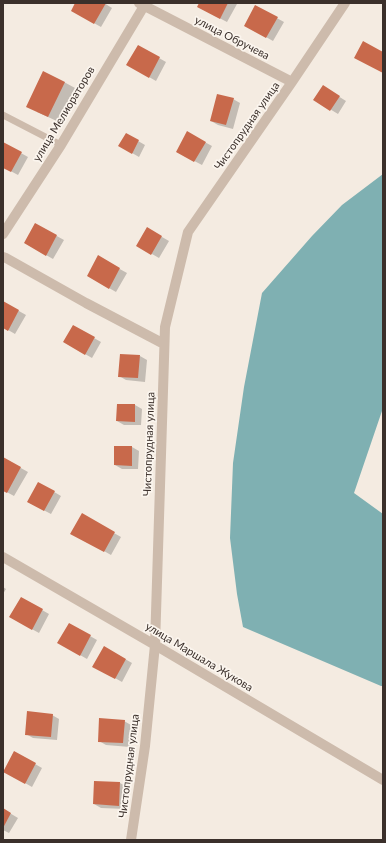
<!DOCTYPE html>
<html>
<head>
<meta charset="utf-8">
<style>
	body { margin:0 }
	#map { position:relative; width:386px; height:843px; overflow:hidden; background:#f4ebe1; font-family:Lato,sans-serif }
	canvas { display:block }
	.frame { position:absolute; inset:0; border:4px solid #3b302b; pointer-events:none }
</style>
</head>
<body>
<div id="map">
<canvas width="386" height="843"></canvas>
<div class="frame"></div>
</div>
<script>
const c = document.querySelector('canvas').getContext('2d');
c.lineJoin = 'round';
function fillPath(path, color) { c.fillStyle = color; c.fill(path, 'evenodd'); }
function trace(path, color, width, dash) { c.strokeStyle = color; c.lineWidth = width; c.lineCap = dash ? 'butt' : 'round'; c.setLineDash(dash || []); c.stroke(path); }
function drawText(font, color, halo, rows, align = 'center') {
  c.font = font + ' Lato,sans-serif'; c.lineWidth = 3.5; c.setLineDash([]); c.textBaseline = 'middle'; c.strokeStyle = halo; c.fillStyle = color; for (const [text, x, y, turn = 0] of rows) {
    c.save(); c.translate(x, y); c.rotate((+turn || 0) * Math.PI / 180); c.textAlign = isNaN(turn) ? turn : align; if (halo) c.strokeText(text, 0, 0); c.fillText(text, 0, 0); c.restore();
  }
}
const water = new Path2D(`
	M383,174v234l-29,85 29,21v172h-2l-138,-59 -6,-33 -7,-56 3,-75 11,-76 18,-94 50,-57 30,-31z`);
const shadow = new Path2D(`
	M76,3h28l8,5 -11,19 -29,-16z
	M200,3h36l1,1 -10,18 -29,-15z
	M255,6l29,16 -11,19 -28,-16z
	M138,46l28,16 -10,19 -28,-16z
	M64,82l11,6 -16,34 -22,-10z
	M330,91l16,10 -8,13 -23,-14z
	M233,99l7,4 -7,26 -15,-4 -7,-4z
	M188,133l24,13 -10,19 -25,-13z
	M126,134l19,11 -6,12 -19,-11z
	M3,143l25,14 -10,18 -15,-8z
	M35,224l29,16 -11,19 -28,-16z
	M148,229l21,12 -10,17 -21,-12z
	M98,257l29,16 -11,19 -28,-16z
	M3,302l23,13 -11,19 -12,-7z
	M73,326l28,16 -9,16 -28,-16z
	M140,356l7,4 -2,22 -19,-2 -7,-4z
	M118,405h17l7,4 -1,16h-17l-7,-4z
	M132,447l7,4 -1,18h-16l-7,-4z
	M3,458l25,14 -14,24 -11,-6z
	M39,483l22,13 -10,18 -23,-12z
	M82,515l39,22 -10,18 -39,-22z
	M3,587l3,2 -3,5z
	M21,598l28,16 -10,19 -29,-16z
	M69,624l28,16 -10,19 -28,-16z
	M104,647l28,16 -10,19 -28,-16z
	M52,715l7,4 -2,21 -24,-2 -7,-4z
	M124,721l7,4 -1,22 -24,-2 -7,-4z
	M14,752l28,16 -10,19 -28,-16z
	M120,783l7,4 -1,22 -25,-1 -7,-4z
	M3,809l15,9 -9,15 -6,-3z`);
const building = new Path2D(`
	M75,3h31l-12,21 -23,-13z
	M199,3h29l-8,16 -23,-12z
	M255,5l23,12 -12,21 -22,-12z
	M363,41l20,11v21l-29,-15z
	M138,45l22,12 -11,21 -23,-13z
	M43,71l22,11 -17,35 -22,-10z
	M323,85l17,11 -10,15 -17,-11z
	M217,94l17,4 -8,27 -16,-4z
	M187,131l19,11 -12,20 -18,-10z
	M126,133l13,7 -7,14 -14,-8z
	M3,142l19,10 -11,20 -8,-4z
	M35,223l22,12 -11,21 -22,-13z
	M147,227l15,9 -11,19 -15,-9z
	M98,255l22,13 -11,21 -22,-13z
	M3,301l16,9 -11,21 -5,-3z
	M73,325l22,12 -10,18 -22,-13z
	M120,354l20,1 -2,23 -20,-1z
	M117,404h18v18l-19,-1z
	M114,446h18v20l-18,-1z
	M3,457l18,10 -14,26 -4,-2z
	M38,482l17,9 -11,20 -17,-9z
	M82,513l33,19 -11,20 -34,-18z
	M21,597l22,12 -11,21 -23,-13z
	M69,623l22,12 -11,21 -23,-13z
	M104,646l22,13 -11,20 -23,-12z
	M27,711l26,3 -2,23 -26,-2z
	M99,718l26,2 -2,23 -25,-1z
	M14,751l22,12 -11,21 -22,-12z
	M94,781l26,1 -1,24 -26,-2z
	M3,808l8,5 -8,15z`);
const service = new Path2D(`
	M3,115l58,30`);
const minor = new Path2D(`
	M139,3l153,79
	M3,234l58,-89 83,-139
	M3,257l3,1 80,45 78,41
	M3,557l152,88 228,135
	M131,840l14,-94 10,-101 10,-318 23,-95 104,-150 53,-79`);
const streetNames = [
	["улица Обручева",232,38,27],
	["улица Мелиораторов",64,114,-59],
	["Чистопрудная улица",247,126,-55],
	["Чистопрудная улица",149,444,-88],
	["улица Маршала Жукова",199,657,31],
	["Чистопрудная улица",129,766,-83]
];
fillPath(water, '#7fb0b2');
fillPath(shadow, '#0003');
fillPath(building, '#c8694b');
trace(service, '#cdbbac', 7);
trace(minor, '#cdbbac', 10);
drawText('11px', '#3b302b', '#fbf5ee', streetNames);
</script>
</body>
</html>
